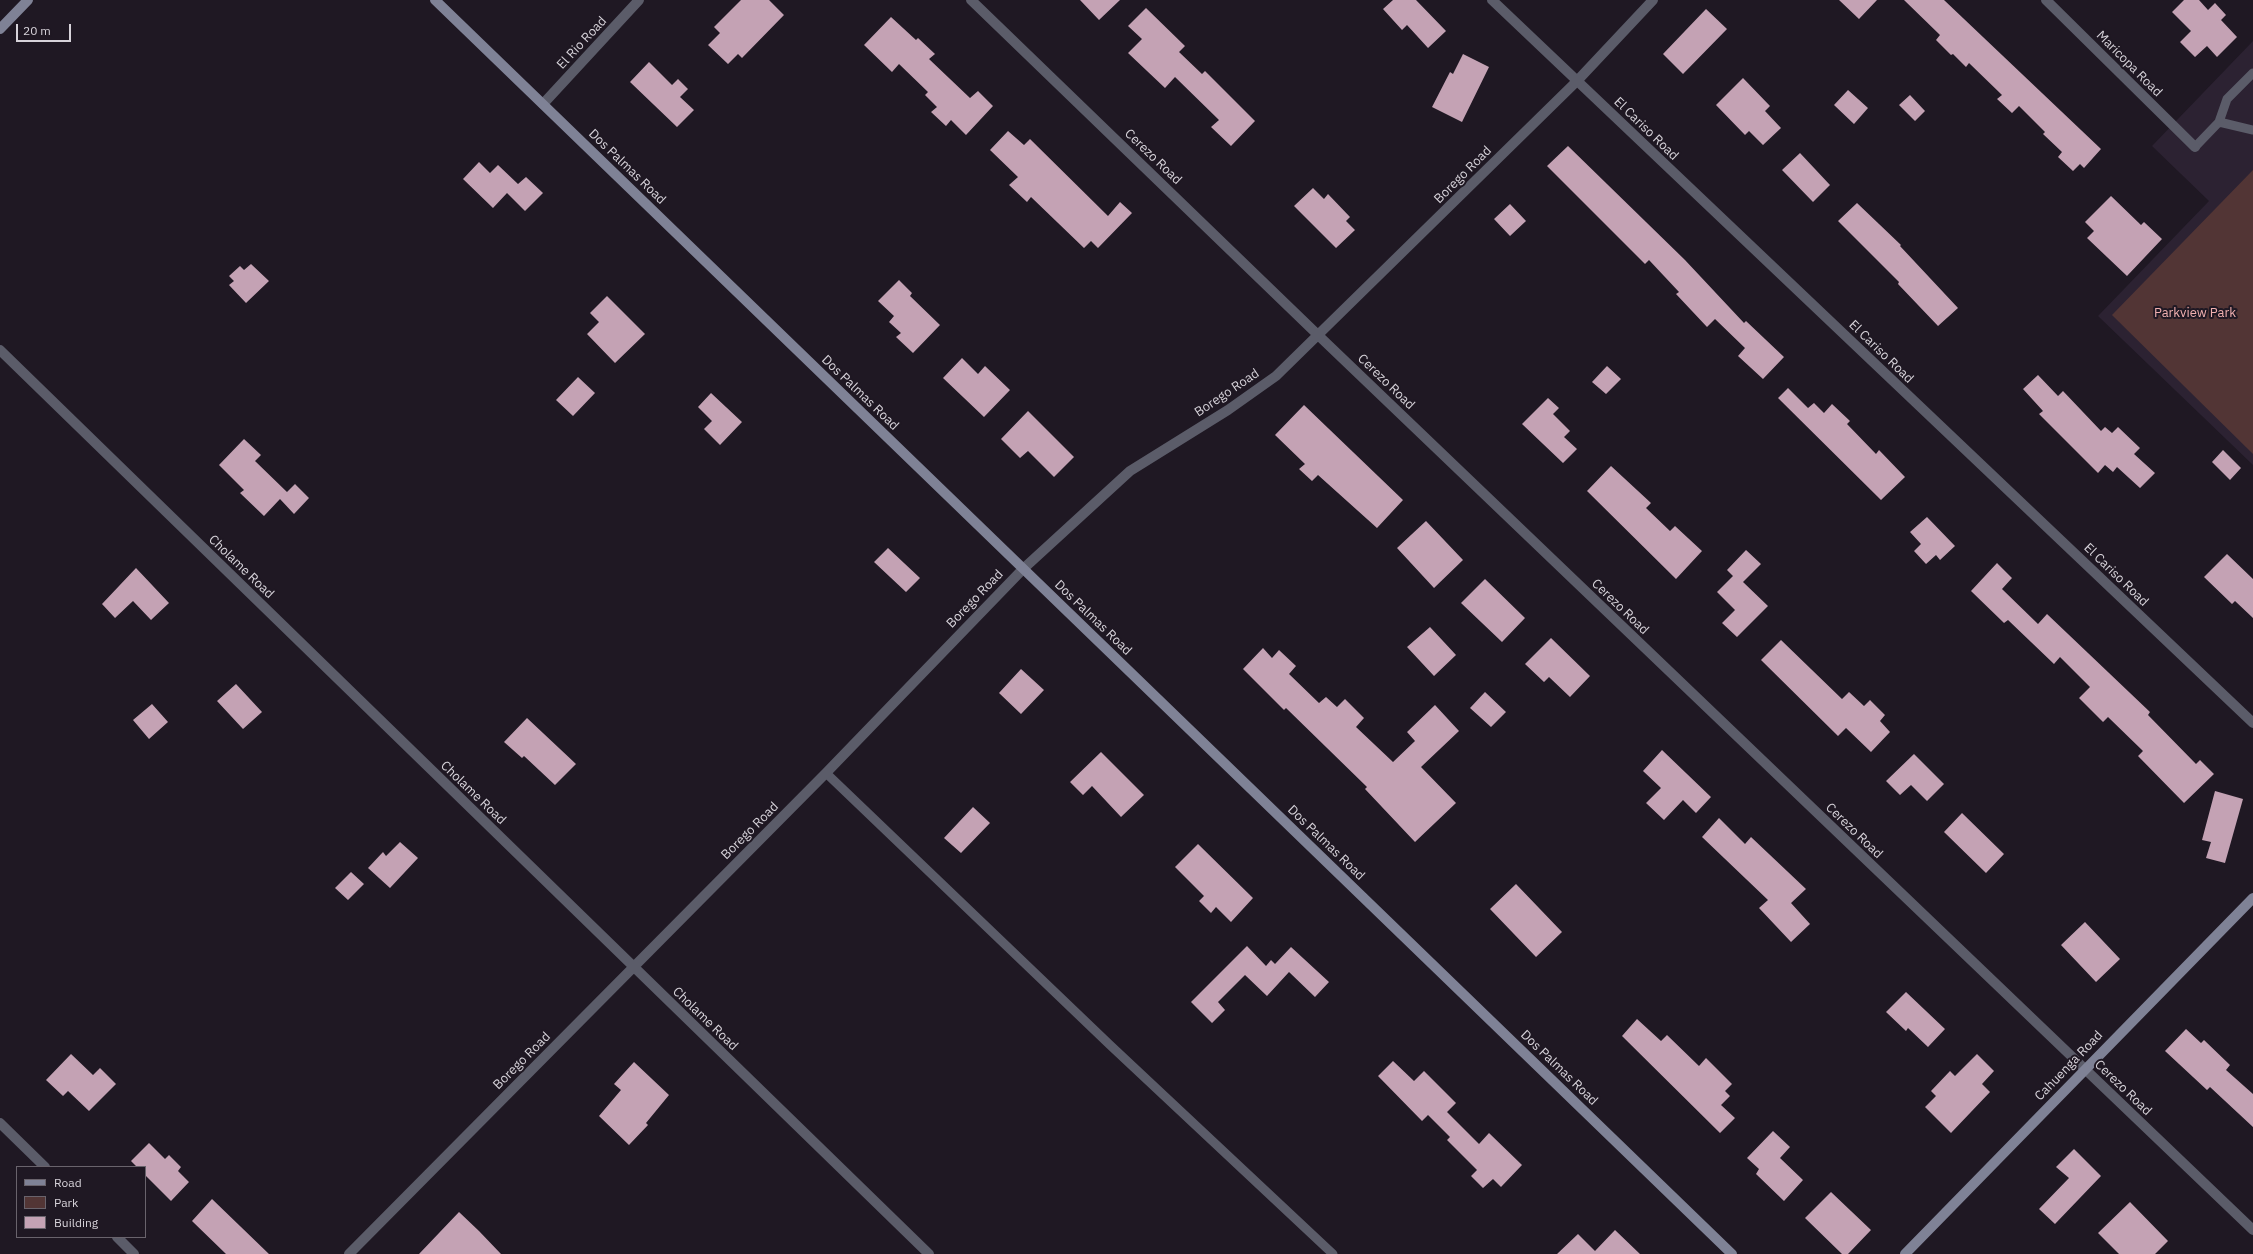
<!DOCTYPE html>
<html>
<head>
<meta charset="utf-8">
<style>
	body { margin:0 }
	#map { position:relative; width:2253px; height:1254px; overflow:hidden; background:#1f1823; font-family:"IBM Plex Sans",sans-serif }
	canvas { display:block }
	.legend { position:absolute; left:16px; top:1166px; width:130px; height:72px; box-sizing:border-box; background:#1f1823; border:1px solid #69636c; margin:0; padding:5px 7px; list-style:none; font-size:12px; color:#d7d3da }
	.legend li { display:flex; align-items:center; gap:8px; height:20px }
	.legend b { width:20px; border:1px solid #69636c }
	.scale { position:absolute; left:16px; top:24px; width:55px; height:18px; box-sizing:border-box; border:2px solid #d7d3da; border-top:0; padding-left:5px; font-size:12px; line-height:14px; white-space:nowrap; color:#d7d3da; -webkit-text-stroke:3px #1f1823; paint-order:stroke }
</style>
</head>
<body>
<div id="map">
<canvas width="2253" height="1254"></canvas>
<ul class="legend">
<li><b style="height:5px;background:#7f8296"></b>Road</li>
<li><b style="height:11px;background:#523535"></b>Park</li>
<li><b style="height:11px;background:#c4a2b4"></b>Building</li>
</ul>
<div class="scale">20 m</div>
</div>
<script>
const c = document.querySelector('canvas').getContext('2d');
c.lineJoin = 'round';
function fillPath(path, color) { c.fillStyle = color; c.fill(path, 'evenodd'); }
function trace(path, color, width, dash) { c.strokeStyle = color; c.lineWidth = width; c.lineCap = dash ? 'butt' : 'round'; c.setLineDash(dash || []); c.stroke(path); }
function drawText(font, color, halo, rows, align = 'center') {
  c.font = font + ' "IBM Plex Sans",sans-serif'; c.lineWidth = 4; c.setLineDash([]); c.textBaseline = 'middle'; c.strokeStyle = halo; c.fillStyle = color; for (const [text, x, y, turn = 0] of rows) {
    c.save(); c.translate(x, y); c.rotate((+turn || 0) * Math.PI / 180); c.textAlign = isNaN(turn) ? turn : align; if (halo) c.strokeText(text, 0, 0); c.fillText(text, 0, 0); c.restore();
  }
}
const built = new Path2D(`
	M2253,41v424l-155,-149 111,-115 -57,-55z`);
const green = new Path2D(`
	M2253,170v284l-141,-139z`);
const building = new Path2D(`
	M741,0h28l15,15 -42,43 -4,-4 -10,10 -20,-19 12,-12 -6,-6z
	M1080,0h40l-21,20z
	M1393,0h23l30,31 -18,17 -21,-23 -5,5 -19,-21z
	M1839,0h38l-18,19z
	M1904,0h40l157,149 -17,19 -4,-4 -7,7 -15,-14 4,-5 -19,-18 2,-2 -26,-26 -7,7 -15,-14 5,-4 -33,-32 -3,4 -13,-13 -2,1 -15,-15 4,-5z
	M2184,0h15l9,10 7,-7 11,12 -5,5 16,17 -20,20 -10,-11 -12,11 -15,-15 11,-11 -19,-19z
	M1146,8l39,38 -6,6 23,22 3,-3 50,50 -24,25 -20,-19 8,-7 -44,-43 -10,11 -37,-35 14,-14 -14,-13z
	M1706,9l21,20 -44,45 -20,-20z
	M891,17l25,23 2,-2 17,16 -6,5 41,39 8,-7 15,15 -27,29 -15,-15 -5,6 -15,-14 6,-5 -12,-12 3,-3 -29,-28 -7,8 -28,-27z
	M1463,54l26,13 -27,55 -30,-15 18,-35 3,2z
	M649,62l23,23 6,-6 10,10 -8,8 14,13 -17,17 -47,-45z
	M1743,78l27,28 -5,5 16,17 -18,17 -14,-14 -4,4 -29,-30z
	M1848,90l20,18 -14,16 -20,-19z
	M1910,95l15,16 -10,10 -16,-16z
	M1008,131l16,14 6,-6 78,77 12,-14 12,11 -34,35 -7,-7 -7,7 -53,-51 -4,5 -18,-17 9,-8 -28,-27z
	M1568,146l117,114 59,63 2,-2 38,36 -21,22 -25,-23 7,-8 -30,-29 -8,8 -31,-33 3,-2 -30,-32 -4,4 -98,-98z
	M1800,153l30,32 -17,17 -31,-32z
	M479,162l11,11 8,-8 20,19 8,-7 17,16 -18,18 -18,-18 -14,15 -30,-29z
	M1313,188l11,11 4,-5 22,23 -4,4 9,9 -19,18 -42,-42z
	M2111,196l30,29 3,-3 18,17 -35,37 -40,-38 7,-7 -9,-9z
	M1857,203l44,42 -1,1 58,62 -20,18 -40,-42 1,-2 -61,-61z
	M1510,204l16,17 -16,15 -16,-17z
	M251,264l18,17 -23,22 -17,-18 5,-4 -5,-5 11,-10 4,4z
	M899,280l13,13 -2,3 30,29 -27,28 -17,-16 5,-4 -12,-11 5,-6 -16,-15z
	M607,296l38,38 -30,29 -28,-29 12,-12 -9,-9z
	M962,358l16,16 7,-8 25,24 -26,27 -41,-39z
	M1607,366l14,13 -15,15 -14,-12z
	M2038,375l20,21 5,-5 38,40 4,-4 7,6 6,-6 22,21 -6,6 21,19 -15,15 -23,-21 -4,5 -8,-7 -7,8 -59,-59 4,-3 -20,-22z
	M578,377l17,16 -22,23 -17,-16z
	M1788,388l20,20 6,-5 10,10 8,-9 18,17 -3,3 29,30 3,-4 26,27 -24,23 -103,-102z
	M711,393l31,29 -22,23 -16,-16 8,-8 -14,-14z
	M1548,398l11,10 -6,6 17,17 -6,6 13,12 -14,14 -41,-39z
	M1304,405l99,95 -26,28 -59,-53 -6,6 -13,-12 6,-5 -30,-29z
	M1028,411l46,46 -20,20 -26,-26 -8,7 -19,-19z
	M244,439l17,16 -6,6 32,31 8,-8 14,14 -15,16 -14,-15 -16,17 -24,-23 4,-3 -25,-25z
	M2223,450l18,18 -11,12 -18,-18z
	M1611,466l40,37 -5,5 24,23 5,-5 27,25 -26,28 -89,-88z
	M1927,517l28,29 -15,14 -4,-5 -10,9 -12,-13 7,-7 -11,-12z
	M1426,521l37,39 -29,28 -37,-40z
	M888,548l32,30 -14,14 -32,-30z
	M1746,550l15,14 -18,18 25,24 -31,31 -15,-14 13,-13 -18,-18 16,-16 -6,-6z
	M2227,554l26,25v39l-18,-17 -3,3 -28,-27z
	M1997,563l15,15 -10,11 36,35 9,-10 103,98 -2,3 48,49 4,-4 14,14 -30,29 -46,-47 5,-5 -35,-34 -5,5 -24,-24 11,-11 -30,-30 -6,7 -46,-44 -4,3 -33,-32z
	M136,568l33,35 -18,17 -18,-19 -18,17 -13,-14z
	M1485,579l40,39 -23,24 -41,-39z
	M1430,627l26,28 -22,21 -27,-29z
	M1551,638l39,38 -20,21 -21,-20 -5,5 -19,-18z
	M1781,640l61,59 7,-7 15,14 6,-6 15,15 -5,6 10,11 -19,20 -25,-24 -8,8 -77,-76z
	M1263,648l9,10 7,-8 17,16 -7,8 30,29 7,-6 11,10 8,-8 19,19 -8,9 37,35 22,-21 -8,-9 28,-27 24,26 -38,36 35,36 -41,39 -50,-53 2,-2 -81,-79 -2,2 -41,-41z
	M1021,669l23,21 -23,24 -22,-21z
	M236,684l26,28 -19,17 -26,-28z
	M1485,692l21,20 -15,15 -21,-19z
	M152,704l16,18 -19,17 -16,-19z
	M527,718l49,46 -21,21 -31,-29 -2,2 -18,-16z
	M1662,750l49,47 -15,16 -13,-13 -19,20 -18,-17 15,-15 -18,-17z
	M1101,752l43,43 -23,22 -29,-31 -9,9 -13,-13z
	M1914,754l30,30 -17,17 -16,-16 -11,10 -14,-14z
	M2215,791l28,8 -18,64 -19,-5 5,-16 -9,-2z
	M973,807l17,16 -29,30 -17,-15z
	M1962,813l42,41 -18,19 -42,-41z
	M1719,818l26,26 6,-7 55,52 -15,14 19,21 -19,18 -32,-34 9,-8 -66,-63z
	M400,842l18,16 -28,30 -22,-20 15,-16 3,4z
	M1198,844l55,54 -22,24 -15,-15 -5,6 -12,-12 5,-5 -29,-29z
	M351,872l13,12 -16,16 -13,-12z
	M1516,884l46,48 -26,25 -46,-48z
	M2085,922l35,37 -24,23 -35,-37z
	M1247,946l19,20 5,-6 4,4 16,-17 38,35 -14,15 -26,-25 -22,24 -22,-21 -27,27 7,8 -13,13 -21,-21z
	M1906,992l39,37 -17,18 -20,-19 -2,3 -20,-19z
	M1637,1019l24,22 6,-6 32,31 7,-8 26,26 -7,7 5,5 -9,9 14,13 -15,15 -98,-97z
	M2186,1029l15,14 3,-3 26,25 -4,5 27,24v33l-43,-40 -3,3 -42,-39z
	M71,1054l22,21 7,-7 16,16 -27,27 -21,-20 -5,5 -17,-16z
	M1977,1054l17,17 -12,13 8,8 -39,41 -26,-26 11,-11 -5,-5 19,-20 5,5z
	M1393,1061l21,20 10,-10 32,32 -9,9 32,32 10,-11 33,32 -21,22 -8,-8 -10,9 -12,-12 6,-6 -30,-30 3,-3 -22,-22 -6,6 -44,-45z
	M634,1062l35,33 -23,28 2,2 -19,20 -30,-29 22,-26 -7,-6z
	M1773,1131l17,16 -10,11 23,22 -19,21 -28,-27 3,-5 -12,-11z
	M149,1143l16,16 4,-4 12,12 -3,4 11,11 -18,19 -26,-26v-8h-8l-6,-6z
	M2074,1149l27,27 -46,48 -16,-15 30,-31 -13,-11z
	M1831,1192l40,38 -23,24h-6l-37,-36z
	M212,1199l57,55h-43l-34,-33z
	M2130,1202l38,39 -13,13h-36l-21,-21z
	M459,1212l20,19 22,23h-82z
	M1615,1230l25,24h-83l21,-20 17,17z`);
const lane = new Path2D(`
	M2219,122l34,8
	M2195,147l24,-25 8,-23 26,-26
	M826,773l284,272 223,209`);
const street = new Path2D(`
	M971,0l348,336 934,894
	M1492,0l761,723
	M2046,0l149,147
	M543,104l96,-104
	M0,350l929,904
	M0,1123l45,44
	M117,1237l17,17
	M349,1254l477,-481 197,-204 107,-98 98,-61 48,-34 301,-295 76,-81`);
const secondary = new Path2D(`
	M435,0l1297,1254
	M0,29l28,-29
	M1905,1254l348,-356`);
const streetNames = [
	["El Rio Road",582,43,-47],
	["Maricopa Road",2129,64,45],
	["El Cariso Road",1646,129,44],
	["Cerezo Road",1153,157,44],
	["Dos Palmas Road",627,167,44],
	["Borego Road",1463,175,-45],
	["El Cariso Road",1881,352,44],
	["Cerezo Road",1386,382,44],
	["Dos Palmas Road",860,393,44],
	["Borego Road",1227,393,-34],
	["Cholame Road",241,567,44],
	["El Cariso Road",2116,575,44],
	["Borego Road",975,599,-46],
	["Cerezo Road",1620,607,44],
	["Dos Palmas Road",1093,618,44],
	["Cholame Road",473,793,44],
	["Borego Road",750,831,-45],
	["Cerezo Road",1854,831,44],
	["Dos Palmas Road",1326,843,44],
	["Cholame Road",705,1019,44],
	["Borego Road",522,1061,-45],
	["Cahuenga Road",2069,1066,-46],
	["Dos Palmas Road",1559,1068,44],
	["Cerezo Road",2123,1088,44]
];
const parkNames = [
	["Parkview Park",2195,313]
];
fillPath(built, '#2c2232');
fillPath(green, '#523535');
fillPath(building, '#c4a2b4');
trace(lane, '#5b5c69', 9);
trace(street, '#5b5c69', 10);
trace(secondary, '#7f8296', 10);
drawText('13px', '#d7d3da', '#1f1823', streetNames);
drawText('13px', '#f1b0b0', '#1f1823', parkNames);
</script>
</body>
</html>
